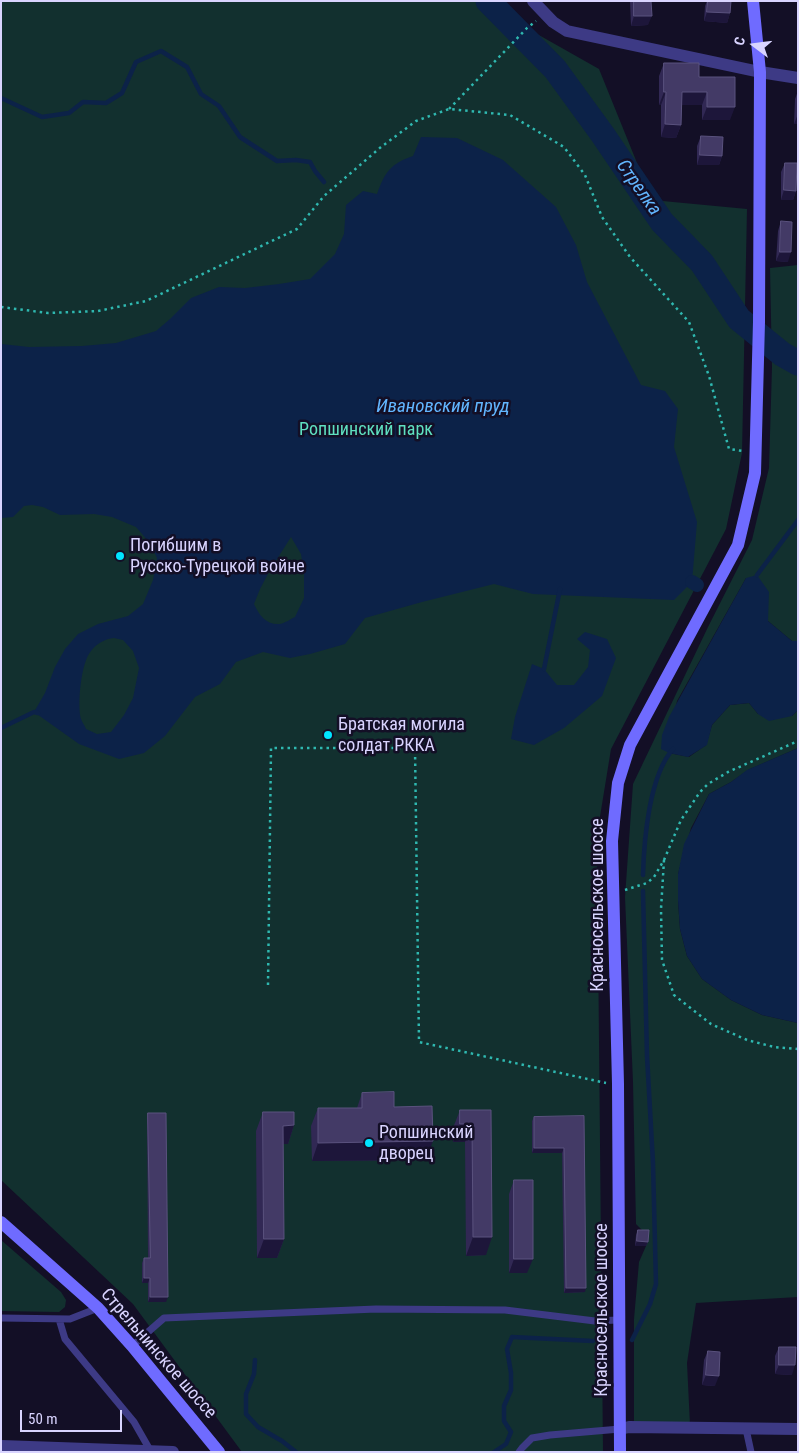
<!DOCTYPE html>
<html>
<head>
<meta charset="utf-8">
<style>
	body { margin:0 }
	#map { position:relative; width:799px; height:1453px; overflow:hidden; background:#130f26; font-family:"Roboto Condensed",sans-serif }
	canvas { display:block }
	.frame { position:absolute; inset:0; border:2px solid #d9d4ff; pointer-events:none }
	.north { position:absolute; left:729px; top:20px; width:50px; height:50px; -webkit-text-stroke:4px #130f26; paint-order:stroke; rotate:285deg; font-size:14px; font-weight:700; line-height:20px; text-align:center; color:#d9d4ff }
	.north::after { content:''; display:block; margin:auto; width:18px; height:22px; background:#d9d4ff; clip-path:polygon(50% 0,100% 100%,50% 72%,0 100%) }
	.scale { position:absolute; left:20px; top:1410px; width:102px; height:22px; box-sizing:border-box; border:2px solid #d9d4ff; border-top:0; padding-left:6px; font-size:15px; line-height:18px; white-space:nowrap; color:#d9d4ff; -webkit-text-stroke:4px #130f26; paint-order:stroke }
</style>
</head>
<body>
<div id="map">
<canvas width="799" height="1453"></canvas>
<div class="frame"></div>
<div class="north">С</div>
<div class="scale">50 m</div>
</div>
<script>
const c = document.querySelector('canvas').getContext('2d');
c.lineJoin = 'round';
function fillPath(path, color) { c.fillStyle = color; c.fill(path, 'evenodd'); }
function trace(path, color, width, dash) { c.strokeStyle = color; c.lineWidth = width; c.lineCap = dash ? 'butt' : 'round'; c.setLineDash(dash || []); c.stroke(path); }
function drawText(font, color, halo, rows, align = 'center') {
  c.font = font + ' "Roboto Condensed",sans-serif'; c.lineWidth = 5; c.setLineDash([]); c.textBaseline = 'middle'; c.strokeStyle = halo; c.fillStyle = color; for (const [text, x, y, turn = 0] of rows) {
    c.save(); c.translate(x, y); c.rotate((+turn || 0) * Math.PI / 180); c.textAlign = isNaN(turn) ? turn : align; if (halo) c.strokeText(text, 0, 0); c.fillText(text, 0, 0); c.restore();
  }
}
const green = new Path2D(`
	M1,1h504l25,29 69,39 53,131 95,9 -5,244 -16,76 -115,220 -14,86 6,617h-361l-109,-148 -132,-124z
	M798,265v376h-6l-24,-20v-29l-22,-14 -69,123 -8,52 20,4 17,-12 6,-20 18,-20 19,-2 9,11 34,2 6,-6v38l-50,22 -17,12 -22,12 -18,34 -13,46v27l2,28 7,27 15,23 29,21 31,15 36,8v274l-102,6 -9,60 3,62 -56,1v-107l5,-57 7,-16 1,-11 -11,-11 -3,-142 -8,-185 8,-113 75,-157 44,-87 17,-72 3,-101 -2,-99z
	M1,1240l60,52 5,8 -1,7 -6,5 -58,-1z`);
const water = new Path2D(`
	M421,137l36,1 46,22 53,47 20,38 11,37 54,103 24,6 13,18 -4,38 23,75 -5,60 -18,18 -141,-6 -39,-10 -72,18 -57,16 -20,26 -35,10 -20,4 -27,-6 -27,10 -16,22 -25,13 -30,39 -21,17 -25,6 -40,-15 -45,-32 11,-19 10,-26 10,-18 13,-15 20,-10 30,-8 15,-12 10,-24 4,-22 -8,-16 -13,-15 -24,-10 -18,-3 -34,1 -17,-8 -11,-2 -8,1 -11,11 -12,1v-174l28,3 53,-1 34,-3 40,-12 14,-12 21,-21 28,-11 26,1 34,-4 31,-5 25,-25 9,-20 2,-29 17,-14 14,3c8,-22 13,-30 36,-38zM291,537l10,17 3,20v24l-9,19c-4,2 -10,6 -15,7 -14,1 -21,-9 -26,-20l6,-15 10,-19zM114,638l9,2 10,11 6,17 -6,30 -9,17 -13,17 -14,2 -11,-5c-1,-3 -4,-7 -5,-10 -4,-14 0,-57 10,-68 6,-8 14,-12 23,-13z
	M757,575l12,17 -1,29 24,20h6v69l-6,6 -23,5 -11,-7 -9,-11 -19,2 -18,20 -5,20 -19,12 -19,-4 -8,-4 1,-14 7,-18 77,-139z
	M585,632l22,7 9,19 -14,38 -38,32 -30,17 -23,-6 4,-22 17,-53 12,5 13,16h17l14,-18 2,-17 -13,-11z
	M798,748v275l-36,-8 -31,-15 -29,-21 -15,-23 -7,-27 -2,-28v-27l6,-30 25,-50 22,-12 16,-12z`);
const stream = new Path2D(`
	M1,98l41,19 27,-4 14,-11 23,1 16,-10 14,-31 25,-11 26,16 14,27 18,12 21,31 37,24 19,-1 14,2 5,9 9,11
	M757,575l41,-55
	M544,669l16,-80
	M1,728l33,-16 4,1
	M643,875c1,-35 6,-99 30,-126
	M632,1340l18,-36 6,-20 -3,-121 -6,-107 -4,-165
	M255,1360l-1,14 -8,20v20l12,13 24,14 14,11
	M494,1452l12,-8 5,-12 -7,-11v-15l7,-16v-17l-4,-24 5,-12 81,4`);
const canal = new Path2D(`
	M692,582l5,3`);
const river = new Path2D(`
	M488,1l67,68 48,66 59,87 40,41 37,56 43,35 16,9`);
const path = new Path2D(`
	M449,109l78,-81 9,-7
	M1,307l47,6 50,-2 48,-10 151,-72 27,-33 57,-49 35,-26 33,-12 61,6 54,32 21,28 17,42 28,40 59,65 20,54 20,73 14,2
	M664,860l-3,49 1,51 12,35 37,29 36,16 27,7 24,2
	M625,890l22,-7 7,-6 10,-17 17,-40 19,-28 8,-8 20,-12 70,-31
	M268,985l3,-237h144l4,294 187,41`);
const lane = new Path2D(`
	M1,1318l69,1 28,-11
	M59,1319l6,20 69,83 16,28
	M132,1346l32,-28 212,-9 129,1 90,11 23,-1
	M746,1429l5,23
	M519,1452l3,-4 10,-10 18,-3 70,-6`);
const street = new Path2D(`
	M533,1l20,21 14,9 193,41 38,6
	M620,1429l9,-2 169,2
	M1,1446l172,6`);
const secondary = new Path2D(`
	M1,1222l97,86 34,38 87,106
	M620,1452l-2,-368 -6,-243 6,-58 12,-38 108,-200 17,-72 4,-151 1,-250 -7,-71`);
const wall = new Path2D(`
	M630,1h21l-3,24 -17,1z
	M707,1h24l-1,12 -3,10 -23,-2 1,-15z
	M664,63l35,14 31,43h-28v-15h-20l-1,20 -5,13 -15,-1v-32h-2v-29z
	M798,91v33h-4l1,-25z
	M701,136l21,20 -3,9h-22v-19z
	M785,163l11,28 -3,9h-12v-28z
	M781,221l7,41 -12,-1 2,-30z
	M362,1093l32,14 32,53 -114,1 -1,-35 7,-18h39z
	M460,1110h31l-5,145 -20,1 -1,-114h-12v-14z
	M263,1112l31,13 -6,19h-5l1,95 -7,19h-20l-1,-127z
	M148,1113l18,189h-18v-19h-6v-20l2,-5h4l-1,-140z
	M584,1116l1,176 -21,1 -2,-140h-30v-32l2,-4z
	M514,1180l13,93h-18v-79z
	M638,1230l10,12 -2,4h-11l1,-11z
	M779,1347l13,28 -17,-1v-18z
	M708,1351l7,35 -13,-1 2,-25z`);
const shadedWall = new Path2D(`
	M707,12l23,1 -3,10 -23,-2z
	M634,16h18l-4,9 -17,1z
	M664,92h2l-5,13h-2z
	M682,92h25l-5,13h-25z
	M707,107h28l-5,13h-28z
	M798,114v10h-4z
	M665,124l16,1 -5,13 -15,-1z
	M700,155l22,1 -3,9h-22z
	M784,190l12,1 -3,9h-12z
	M780,252h11l-3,10 -12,-1z
	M460,1124h12l-7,18h-12z
	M294,1125l-6,19h-12l7,-18z
	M433,1141l-7,19 -114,1 6,-18z
	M534,1148h30l-2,5h-30z
	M473,1237h19l-6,18 -20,1z
	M264,1239h20l-7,19h-20z
	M637,1241l11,1 -2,4h-11z
	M514,1259h19l-6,14h-18z
	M144,1278h6l-2,5h-6z
	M566,1288h20l-1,4 -21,1z
	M150,1297h18l-2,5h-18z
	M779,1365h16l-3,10 -17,-1z
	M706,1375l13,1 -4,10 -13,-1z`);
const building = new Path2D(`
	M634,1h17l1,15h-18z
	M708,1h23l-1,12 -23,-1z
	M664,63h35v14h36v30h-28v-15h-25l-1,33 -16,-1 1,-32h-2z
	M701,136l22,1 -1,19 -22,-1z
	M785,163h12l-1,28 -12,-1z
	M781,221l11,1 -1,30h-11z
	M394,1092v15l38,-1 1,35 -115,2v-35h44v-15z
	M460,1110h31l1,127h-19l-1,-113h-12z
	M263,1112h31v13l-11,1 1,113h-20z
	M148,1113h18l2,184h-18v-19h-6v-20h6z
	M584,1116l2,172h-20l-2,-140h-30v-31z
	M514,1180h19v79h-19z
	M638,1230h11l-1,12 -11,-1z
	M779,1347h17l-1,18h-16z
	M708,1351l12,1 -1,24 -13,-1z`);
const markers = [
	[120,556,5,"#00e5ff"],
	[328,735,5,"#00e5ff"],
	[369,1143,5,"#00e5ff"]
];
const parkNames = [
	["Ропшинский парк",366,430]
];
const poiNames = [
	["Погибшим в",130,546],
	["Русско-Турецкой войне",130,567],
	["Братская могила",338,725],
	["солдат РККА",338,746],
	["Ропшинский",379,1133],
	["дворец",379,1154]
];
const streetNames = [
	["Красносельское шоссе",598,905,-90],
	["Красносельское шоссе",602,1310,-90],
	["Стрельнинское шоссе",158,1354,49]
];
const waterNames = [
	["Стрелка",638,188,55],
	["Ивановский пруд",443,407]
];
fillPath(green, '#12302f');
fillPath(water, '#0c2248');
trace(stream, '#0c2248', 4.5);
trace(canal, '#0c2248', 14);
trace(river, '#0c2248', 25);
trace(path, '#2fb8b0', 2.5, [2.5, 4]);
trace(lane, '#3d3a85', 7);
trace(street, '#3d3a85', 12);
trace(secondary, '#6f6bff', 12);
fillPath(wall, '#312854');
fillPath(shadedWall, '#1d163a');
fillPath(building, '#433a66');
trace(building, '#5a527e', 1);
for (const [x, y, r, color] of markers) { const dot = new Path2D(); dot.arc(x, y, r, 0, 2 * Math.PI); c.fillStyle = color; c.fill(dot); trace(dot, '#130f26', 2); }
drawText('18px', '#5fe0c0', '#130f26', parkNames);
drawText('18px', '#d9d4ff', '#130f26', poiNames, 'left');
drawText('18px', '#d9d4ff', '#130f26', streetNames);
drawText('italic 19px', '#62b6ff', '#130f26', waterNames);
</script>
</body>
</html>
